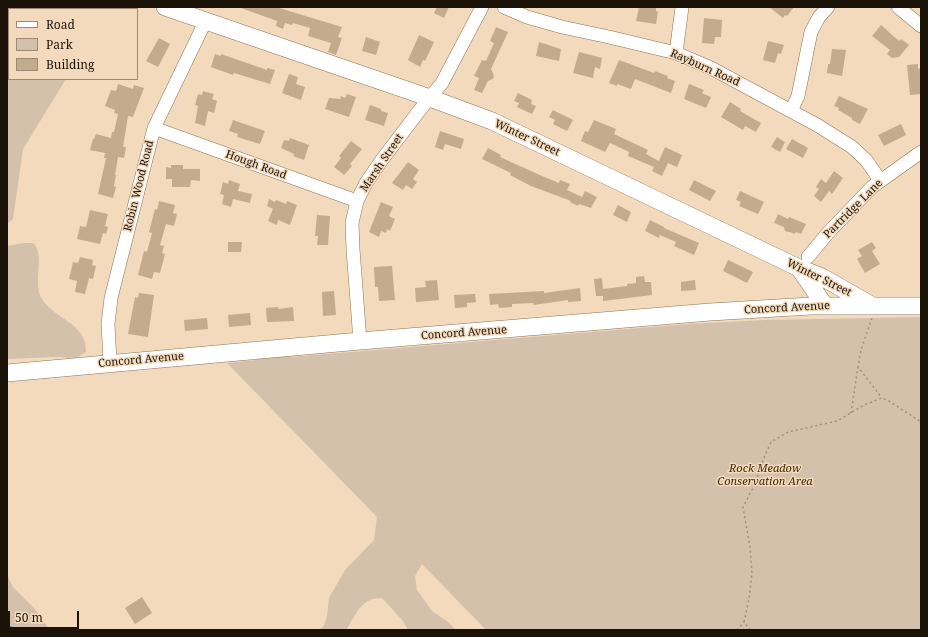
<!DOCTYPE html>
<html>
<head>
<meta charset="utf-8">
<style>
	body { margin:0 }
	#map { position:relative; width:928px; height:637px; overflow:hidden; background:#f4dabc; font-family:"Noto Serif",serif }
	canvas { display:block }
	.frame { position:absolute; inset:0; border:8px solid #1c1308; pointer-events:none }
	.legend { position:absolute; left:8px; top:8px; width:130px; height:72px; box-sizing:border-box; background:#f4dabc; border:1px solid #9e8a74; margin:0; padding:5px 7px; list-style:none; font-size:12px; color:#1c1308 }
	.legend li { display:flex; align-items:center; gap:8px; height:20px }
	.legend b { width:20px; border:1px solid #9e8a74 }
	.scale { position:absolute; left:8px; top:611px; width:71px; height:18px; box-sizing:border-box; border:2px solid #1c1308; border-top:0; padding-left:5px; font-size:12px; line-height:14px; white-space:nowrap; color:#1c1308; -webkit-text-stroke:3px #f4dabc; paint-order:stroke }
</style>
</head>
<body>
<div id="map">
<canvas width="928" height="637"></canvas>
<div class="frame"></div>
<ul class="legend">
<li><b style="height:5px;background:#fff"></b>Road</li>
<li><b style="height:11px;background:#d3c1ab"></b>Park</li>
<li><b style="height:11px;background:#c3ab8e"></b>Building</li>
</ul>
<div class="scale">50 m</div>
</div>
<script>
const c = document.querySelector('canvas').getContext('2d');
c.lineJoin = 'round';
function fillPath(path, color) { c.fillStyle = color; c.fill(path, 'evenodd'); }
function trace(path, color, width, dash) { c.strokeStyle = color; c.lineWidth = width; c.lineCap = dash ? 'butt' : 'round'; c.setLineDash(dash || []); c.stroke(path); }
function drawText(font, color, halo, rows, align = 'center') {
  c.font = font + ' "Noto Serif",serif'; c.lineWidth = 3; c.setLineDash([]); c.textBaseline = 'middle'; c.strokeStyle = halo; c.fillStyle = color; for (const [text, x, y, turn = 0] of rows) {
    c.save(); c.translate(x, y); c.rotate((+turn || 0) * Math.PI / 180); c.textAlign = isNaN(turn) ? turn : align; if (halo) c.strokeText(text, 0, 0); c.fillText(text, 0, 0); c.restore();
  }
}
const green = new Path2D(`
	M7,7h45v2h-43v70h57l-43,70 -10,70 -6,5z
	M24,243h9c13,11 -1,41 9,56 12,20 45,24 44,53l-10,6 -19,-1 -50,2v-113z
	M921,317v313h-435l-64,-66 -7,12 2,14 15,21 16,11 8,8h-48l-5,-9 -21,-23c-22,0 -25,16 -36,32h-27l5,-4 3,-10 2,-18 16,-28 29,-30 3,-23 -150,-154 30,-3 6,-15 16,-1 12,13 397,-33 77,-4z
	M7,575l6,12 21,21 16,22h-43z`);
const stream = new Path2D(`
	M7,626l10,4`);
const building = new Path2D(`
	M241,7h35l66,20 -4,10 4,1 -6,17 -8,-3 3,-9 -23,-7 2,-8 -17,-5 -1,2 -7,-2 -2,6 -7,-3 1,-5 -36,-13z
	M437,7h12l-5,11 -10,-5z
	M639,7h17v4l2,1 -2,12 -20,-3z
	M769,7h25l-7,9 -2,-1 -2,3z
	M704,18l18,2 -1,17h-6l-1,7 -12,-1z
	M881,25l18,16 2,-2 8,6 -10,12 -7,1 -5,-4 3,-4 -18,-14z
	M496,27l12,5 -17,37 3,7 -1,3 -5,2 -6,12 -8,-3 5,-12 -5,-2 8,-16 4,1 8,-18 -4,-2z
	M419,35l15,7 -9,19 -2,-1 -3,7 -12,-7z
	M366,37l14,5 -4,13 -14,-4z
	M159,38l11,6 -12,23 -12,-6z
	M768,41l16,4 -3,9 -3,-1 -3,10 -12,-3z
	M539,42l22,7 -2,12 -23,-5z
	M832,49l14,1 -4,26 -15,-3 1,-9h2z
	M579,52l23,6 -2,11 -5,-2 -2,11 -20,-5z
	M215,54l6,2v-2l46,16v-2l8,2 -5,14 -36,-11 -1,2 -22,-8z
	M619,60l35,13 1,-2 13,5 -1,2 8,3 -4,12 -36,-14 -4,10 -14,-5v2l-8,-3z
	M918,64v5l3,-1v26l-11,1 -3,-30z
	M289,74l9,3 -2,7 9,3 -4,13 -19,-7z
	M118,84l15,5 1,-4 10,3 -11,29 -5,-1 -5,31h3l-2,11 -6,-1 -3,18h1l-2,11 2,1 -3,11 -15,-4 8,-36h-2l1,-5 -15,-3 3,-11h1l2,-5 15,4 1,-6h2l4,-18 -4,-1 1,-3 -10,-4 6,-16 5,1z
	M689,84l15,6 -2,3 9,4 -5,11 -22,-9z
	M203,91l11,3 -2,5 5,2 -3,12 -6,-2 -3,15 -10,-3 3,-17 -3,-1 3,-11 4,1z
	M518,93l14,7 -1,4 5,2 -4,8 -15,-7 2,-4 -5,-2z
	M347,94l9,3 -7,20 -24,-8 4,-11 11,1 1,-3 4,2z
	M839,96l29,13 -8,15 -8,-4v-2l-14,-8 1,-2 -5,-2z
	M730,102l11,7 -1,2 21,12 -5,9 -11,-6 -2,4 -22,-13z
	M370,105l11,4v2l7,2 -4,13 -19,-6z
	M553,110l20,10 -6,11 -14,-7 2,-4 -6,-3z
	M233,120l32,11 -5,13 -23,-7 1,-3 -9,-3z
	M594,120l22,9 -2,5 34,16 -2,4 13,7 6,-14 17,8 -5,12 -9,-4 -6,13 -10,-5 2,-4 -26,-11 1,-4 -19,-9 -5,9 -24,-11 4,-10 3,1z
	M901,124l5,11 -22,11 -6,-11z
	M440,131l24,8 -3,10 -16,-5 -2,6 -8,-3z
	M777,137l8,5 -5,10 -9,-5z
	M290,138l19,7 -5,15 -11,-4 1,-2 -13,-6 3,-8 5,1z
	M792,139l16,9 -5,10 -17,-9z
	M351,141l11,8 -12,15 2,2 -8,9 -10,-8 7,-9 -2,-2z
	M488,148l13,7 -1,2 42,19 17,7 1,-3 10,4 -3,6 15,7 3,-6 12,6 -6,11 -12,-4 -1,2 -8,-4 1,-1 -40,-15 -21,-11 1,-2 -29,-14z
	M408,162l11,8 -6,9 4,3 -5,7 -6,-4 -3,5 -11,-7z
	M171,165h12v4h17v12l-9,-1 -1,7h-18v-8h-6v-12l5,1z
	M834,171l9,7 -11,16 -3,-3 -8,11 -7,-6 5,-7 -3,-2 5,-8 5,4z
	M229,180l11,4 -2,7 14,3 -2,9 -17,-4 -2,8 -9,-3 2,-9 -4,-1 3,-12 5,2z
	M694,180l22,11 -6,10 -21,-11z
	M740,191l24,11 -6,12 -19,-8 2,-4 -5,-2z
	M269,199l6,3 1,-2 10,4 1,-3 10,4 -7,20 -12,-5 -1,5 -9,-4 5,-12 -6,-3z
	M159,201l16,4 -2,8 4,1 -3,12 -8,-2 -6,21 4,1 -2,7 3,1 -5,19 -6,-1 -2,7 -14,-4 6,-24 3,1 5,-19 -3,-1 6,-23 2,1z
	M381,202l12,5 -4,9 6,3 -5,12 -3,-2 -1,4 -5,-2 -2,6 -10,-5z
	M618,205l13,7 -4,10 -14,-7z
	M90,210l18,4 -3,12 3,1 -2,7 -3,-1 -3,11 -23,-5 3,-13 6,1z
	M778,214l10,5 1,-2 17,7 -5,10 -5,-2 -1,2 -5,-2h-2l-3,-1 -1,-4 -10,-4z
	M317,215l13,1 -2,29h-11l1,-9h-3z
	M650,220l14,7v1l35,15 -5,12 -20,-9 2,-4 -16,-7 -1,3 -14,-7z
	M228,242h14l-1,10h-13z
	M872,242l4,6 -4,3 8,13 -15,9 -8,-14 5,-3 -4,-6z
	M80,257l13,3 -1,5 4,1 -3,13 -4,-1 -4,16 -10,-2 2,-11 -8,-2 4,-17 5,1z
	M728,260l25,12 -6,11 -24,-12z
	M392,266l3,34 -16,1 -1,-14h-3l-1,-20z
	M644,276l1,6h6l1,13 -49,6v-5h-7l-2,-17 8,-1 1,11 24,-3v-2l9,-1v-6z
	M437,280l2,20 -23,2 -1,-14 11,-1 -1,-6z
	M695,280l1,10 -15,1v-9z
	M580,288l1,13 -13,1v-2l-34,5 -1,-2 -21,1v3l-13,1 -1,-4 -8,1 -1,-11 55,-3v2z
	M334,291l2,24 -13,1 -1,-24z
	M139,293l15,2 -6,42 -20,-3 7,-37 3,1z
	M475,294l1,8 -9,1v4l-12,1 -1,-13z
	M278,307v2l15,-2 1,14 -27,1 -1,-14z
	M250,313l1,12 -22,2 -1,-12z
	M207,318l1,11 -23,2 -1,-11z
	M142,597l10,16 -17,11 -10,-16z`);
const path = new Path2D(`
	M872,318l-11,32 -3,17 24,31
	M851,413l7,-46
	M737,630l7,-8
	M750,630l-6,-8 5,-23 3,-26 -2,-26 -7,-40 12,-23 8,-24 8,-18 17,-10 49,-11 27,-16 18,-7 7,3 32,21`);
const minor = new Path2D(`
	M504,7l23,10 35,10 47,10 67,16 35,15 106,57 35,22 14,13 14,20
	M898,7l23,19
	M676,53l6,-46
	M791,111l7,-15 13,-64 8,-15 9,-10
	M154,128l203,73
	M808,257l19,-23 45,-47 49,-35
	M360,341l-7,-92 -1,-26 5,-22 9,-18 15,-22 38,-50 23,-28 40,-76
	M110,362l-2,-38 3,-26 43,-170 52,-108`);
const major = new Path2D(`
	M165,7l265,91 62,23 307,147 23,9 49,28
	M799,268l26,38
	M7,373l353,-32 350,-29 101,-6h110`);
const streetNames = [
	["Rayburn Road",705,68,24],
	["Winter Street",527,138,25],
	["Marsh Street",382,163,-56],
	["Hough Road",256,165,20],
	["Robin Wood Road",139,186,-76],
	["Partridge Lane",853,209,-45],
	["Winter Street",819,278,26],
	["Concord Avenue",787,308,-3],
	["Concord Avenue",464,333,-4],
	["Concord Avenue",141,360,-5]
];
const parkNames = [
	["Rock Meadow",765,469],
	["Conservation Area",765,482]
];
fillPath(green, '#d3c1ab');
trace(stream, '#84a0b6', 3);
fillPath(building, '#c3ab8e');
trace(minor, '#8b7459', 14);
trace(major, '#8b7459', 18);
trace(path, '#a38f78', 1.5, [2, 3]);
trace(minor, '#fff', 13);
trace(major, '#fff', 17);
drawText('11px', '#1c1308', '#f4dabc', streetNames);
drawText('italic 11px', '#402805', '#f4dabc', parkNames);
</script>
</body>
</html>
